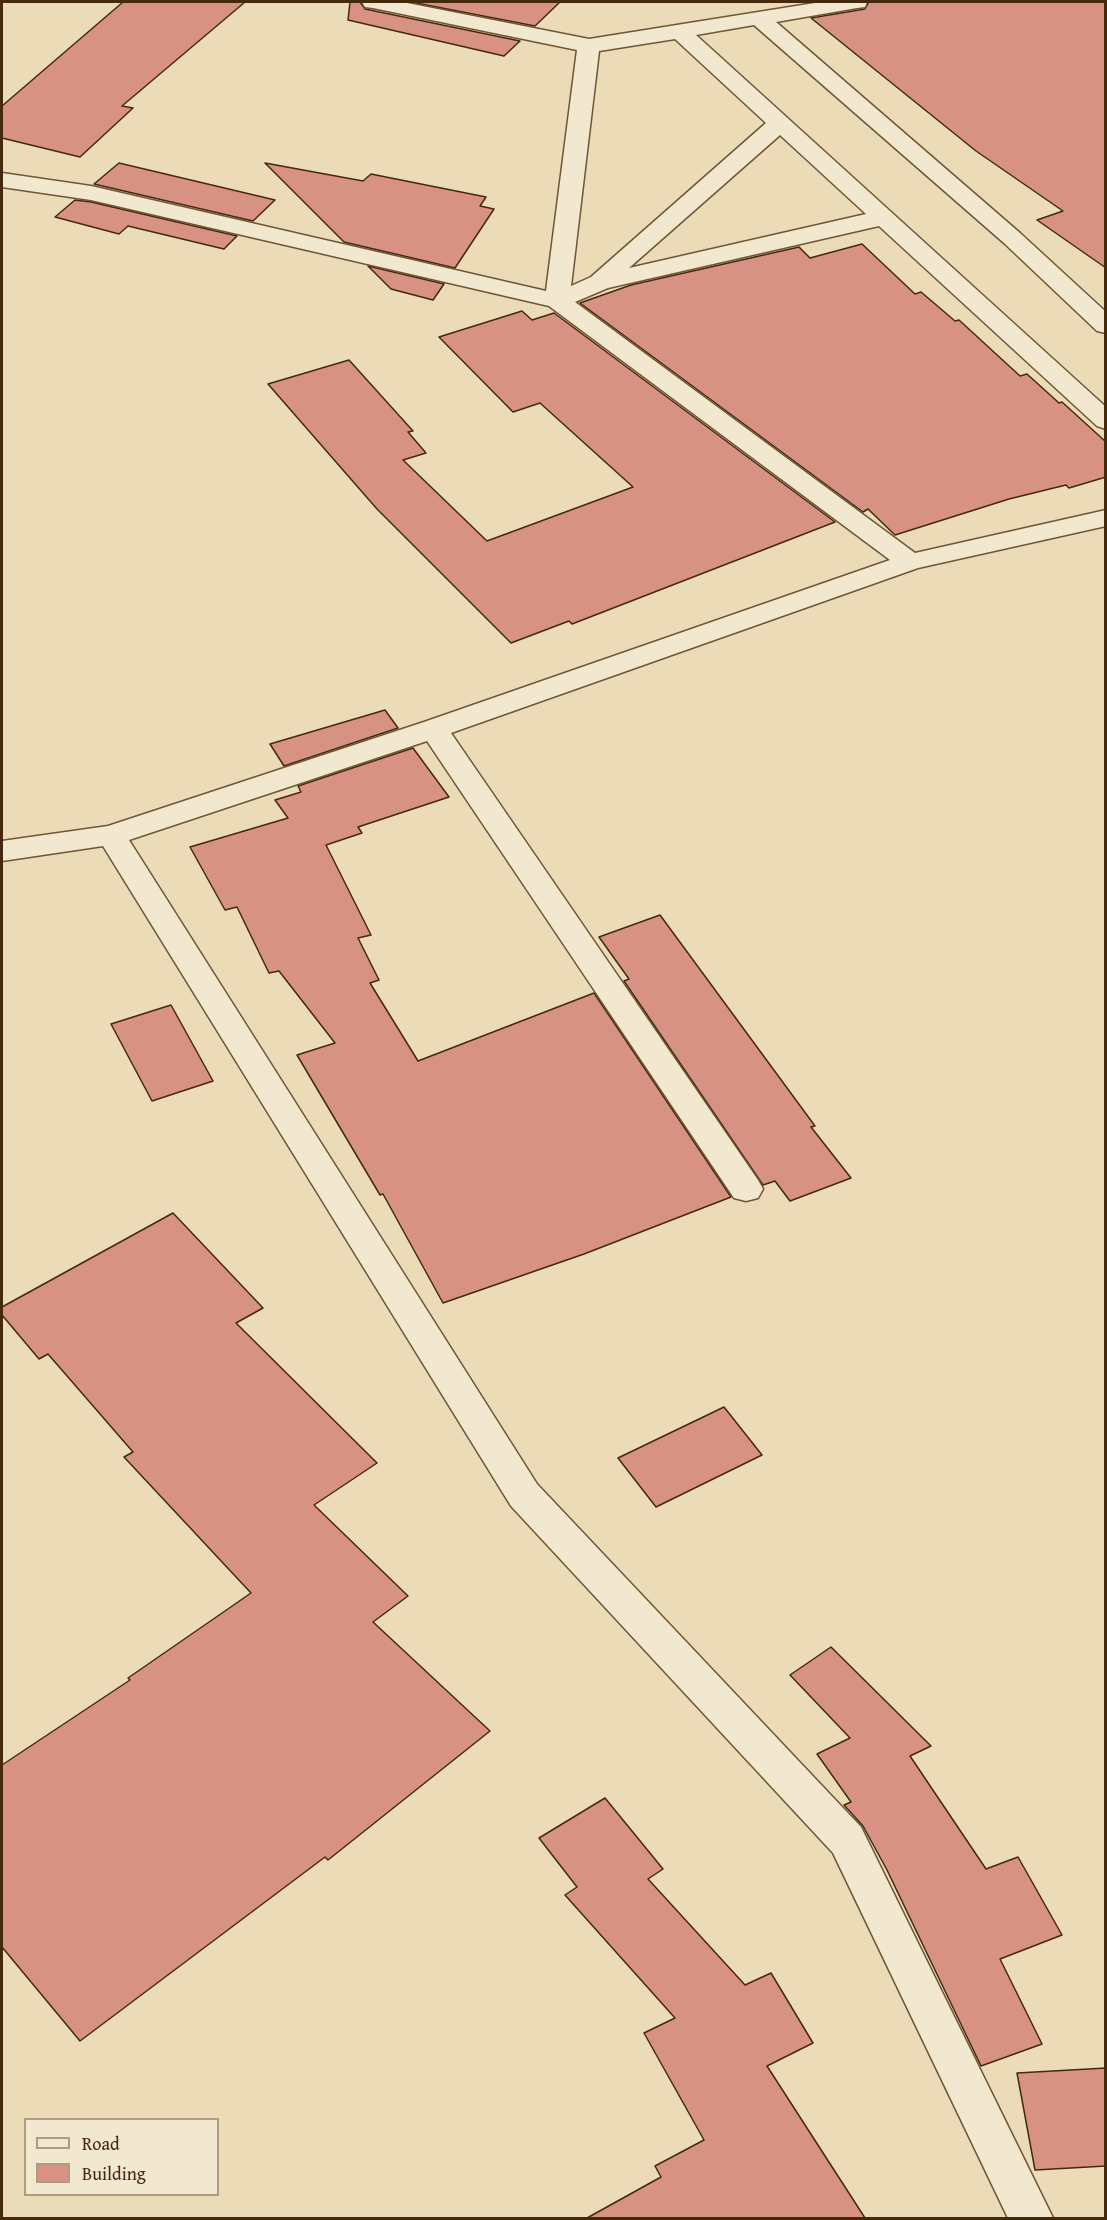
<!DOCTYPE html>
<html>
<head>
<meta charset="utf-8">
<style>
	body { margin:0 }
	#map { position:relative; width:1107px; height:2220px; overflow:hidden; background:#ebdbb6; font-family:"Gentium Book Plus",serif }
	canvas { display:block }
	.frame { position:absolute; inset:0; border:3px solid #45290c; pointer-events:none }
	.legend { position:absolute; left:24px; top:2118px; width:195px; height:78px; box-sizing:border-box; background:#f2e8d0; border:2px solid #ad9c82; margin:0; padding:8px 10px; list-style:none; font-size:18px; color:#45290c }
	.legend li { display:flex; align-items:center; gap:12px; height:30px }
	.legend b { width:30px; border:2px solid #ad9c82 }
</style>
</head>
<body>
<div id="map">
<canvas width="1107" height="2220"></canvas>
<div class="frame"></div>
<ul class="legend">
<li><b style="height:8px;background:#f2e8d0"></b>Road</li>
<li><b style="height:16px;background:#d89283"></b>Building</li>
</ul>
</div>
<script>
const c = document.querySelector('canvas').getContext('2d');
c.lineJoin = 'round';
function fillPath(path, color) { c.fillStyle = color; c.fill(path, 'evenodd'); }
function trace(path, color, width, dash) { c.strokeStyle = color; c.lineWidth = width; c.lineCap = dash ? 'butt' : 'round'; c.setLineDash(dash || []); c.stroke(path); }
const building = new Path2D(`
	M123,2h122l-123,104 11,2 -53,49 -78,-19v-32z
	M350,2h10l5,7 155,32 -16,15 -156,-36z
	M411,2h149l-25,24z
	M869,2h237v266l-69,-48 26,-9 -87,-60 -165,-133 54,-9z
	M119,163l156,37 -22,21 -159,-37z
	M265,163l98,18 8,-7 115,23 -6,9 14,3 -39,59 -111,-26z
	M75,200l16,2 146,34 -13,13 -96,-23 -9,8 -64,-17z
	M862,244l53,50 6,-2 34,29 4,-1 61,56 7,-2 32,29 3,-1 44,40v35l-37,11 -3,-3 -57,14 -114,36 -27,-26 -5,3 -283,-209 51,-18 168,-38 11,11z
	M368,266l76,18 -11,16 -42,-11z
	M522,311l10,9 22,-7 281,209 -263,102 -3,-3 -58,22 -134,-134 -109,-125 81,-24 64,71 -5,1 18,21 -23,7 84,81 146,-54 -93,-84 -27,9 -74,-75z
	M385,710l13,18 -114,38 -14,-22z
	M413,748l36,49 -91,30 4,6 -36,12 45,90 -13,3 21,42 -9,3 48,78 176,-68 137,204 -147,57 -141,49 -60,-109 -3,1 -83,-140 38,-12 -56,-72 -10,2 -32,-66 -12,3 -35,-63 98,-29 -13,-18 26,-8 -3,-6z
	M660,915l155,211 -4,1 40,51 -61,23 -15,-20 -12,4 -139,-204 5,-2 -30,-42z
	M171,1005l42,76 -61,20 -41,-77z
	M173,1213l90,95 -27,15 141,140 -63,42 94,91 -35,26 117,109 -162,129 -3,-3 -245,184 -78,-94v-182l128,-85 -2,-2 123,-85 -127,-136 9,-5 -85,-98 -9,5 -37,-44v-8z
	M724,1407l38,48 -106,52 -38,-49z
	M831,1647l100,99 -21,10 76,113 32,-12 44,78 -62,24 42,85 -61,22 -94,-196 -24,-44 -19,-21 7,-3 -34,-48 33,-16 -60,-63z
	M605,1798l58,71 -15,10 97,106 26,-12 42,70 -46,23 98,152h-278l74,-41 -6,-11 49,-26 -60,-107 31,-15 -110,-123 12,-8 -38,-49z
	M1106,2068v98l-71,4 -18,-97z`);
const street = new Path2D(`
	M362,2h40l187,37 232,-37h46l-2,5 -8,1 -81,14 244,211 86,79v21l-9,-2 -93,-88 -250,-218 -58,10 410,372v22l-9,-3 -218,-200 -271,62 -33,14 340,251 191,-43v16l-188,42 -467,165 307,447 5,9 -5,9 -12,3 -12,-3 -307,-457 -298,99 408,644 324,343 192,391h-45l-175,-365 -322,-347 -408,-660 -101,15v-20l106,-15 316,-104 466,-162 -341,-254 -458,-106 -89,-13v-14l89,13 455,105 31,-241 -204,-42 -8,-1zM675,39l91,84 -175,154 -20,9 28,-235zM780,135l86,79 -237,54z`);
fillPath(building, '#d89283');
trace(building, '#45290c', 1.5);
trace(street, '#6e5636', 3);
fillPath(street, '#f2e8d0');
</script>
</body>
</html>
